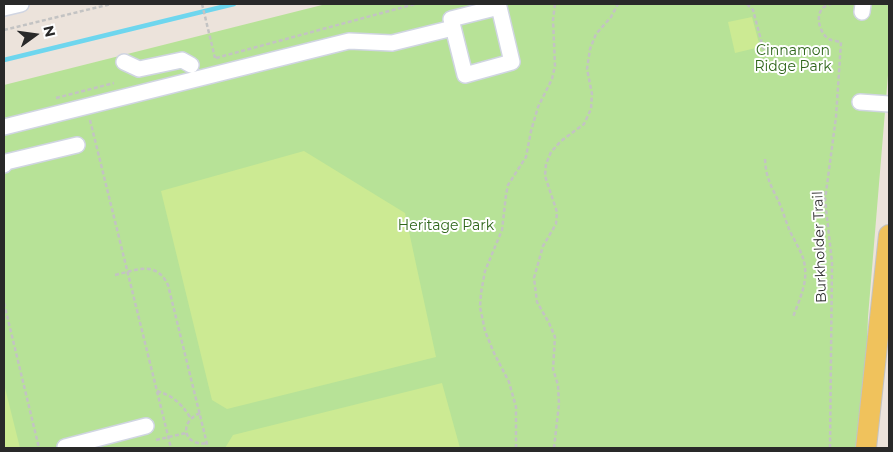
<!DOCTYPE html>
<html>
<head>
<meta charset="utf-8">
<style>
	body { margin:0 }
	#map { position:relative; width:893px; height:452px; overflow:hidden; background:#ece3db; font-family:Montserrat,sans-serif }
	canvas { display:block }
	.frame { position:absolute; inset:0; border:5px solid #292929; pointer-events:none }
	.north { position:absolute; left:10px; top:10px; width:50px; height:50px; -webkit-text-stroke:4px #fff; paint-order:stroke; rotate:76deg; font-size:14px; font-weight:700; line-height:20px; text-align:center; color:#292929 }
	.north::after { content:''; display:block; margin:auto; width:18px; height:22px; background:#292929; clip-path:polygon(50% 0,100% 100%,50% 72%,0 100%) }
</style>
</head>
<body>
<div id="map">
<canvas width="893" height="452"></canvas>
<div class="frame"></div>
<div class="north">N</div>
</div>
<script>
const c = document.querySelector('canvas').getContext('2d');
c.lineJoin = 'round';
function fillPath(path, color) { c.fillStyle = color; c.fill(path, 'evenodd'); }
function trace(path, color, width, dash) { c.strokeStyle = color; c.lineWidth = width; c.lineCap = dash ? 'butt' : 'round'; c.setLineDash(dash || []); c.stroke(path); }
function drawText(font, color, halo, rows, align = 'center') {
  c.font = font + ' Montserrat,sans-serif'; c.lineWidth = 4; c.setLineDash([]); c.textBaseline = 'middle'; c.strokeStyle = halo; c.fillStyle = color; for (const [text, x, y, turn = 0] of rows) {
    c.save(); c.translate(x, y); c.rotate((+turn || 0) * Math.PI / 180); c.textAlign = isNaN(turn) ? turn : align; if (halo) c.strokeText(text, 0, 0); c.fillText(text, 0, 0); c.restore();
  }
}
const green = new Path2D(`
	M326,4h563v59l-21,254 -5,131h-859v-363z`);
const pitch = new Path2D(`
	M752,17l8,30 -25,6 -7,-31z
	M304,151l101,62 31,144 -209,52 -15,-9 -51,-209z
	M442,383l18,65h-235l8,-13z
	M4,384l16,64h-16z`);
const stream = new Path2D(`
	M4,60l230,-56`);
const path = new Path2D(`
	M202,4l13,54
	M747,4l6,6 13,49
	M4,30l107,-26
	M216,58l199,-54
	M56,98l58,-15
	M90,120l81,328
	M765,159c1,22 8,29 16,48 4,10 7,22 13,32 5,10 10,17 11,29 2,16 -6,33 -12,49
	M115,275c22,-5 41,-15 53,10l40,163
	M4,303l35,145
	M157,391c16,5 24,12 33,26
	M200,413c-23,10 -15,34 7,30
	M156,440l30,-7
	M516,448v-41l-7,-25 -15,-29 -9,-22 -5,-24 1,-14 4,-22 17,-41 4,-35 2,-10 18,-28 5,-26 7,-24 14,-28 3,-13 -2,-46 2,-16
	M554,448l5,-44 -1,-19 -5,-16 2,-32 -6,-14 -12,-21 -3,-24 9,-32 13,-22 1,-12 -12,-36 1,-12 5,-12 10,-11 23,-17 7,-15 1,-15 -5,-25 3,-20 6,-15 15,-17 7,-13
	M830,448l2,-186 -7,-62 11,-83 5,-75c-3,-1 -9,-1 -12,-3 -9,-5 -15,-24 -5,-32 2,-1 5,-2 7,-3`);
const minor = new Path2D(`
	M499,7l13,55 -47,13 -14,-56z
	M4,8l17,-4
	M862,12l1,-8
	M124,62l15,7 43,-9 9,5
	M860,102l29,2
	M4,127l345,-86 43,2 61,-15
	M4,165l2,-3 71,-17
	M65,447l81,-21`);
const major = new Path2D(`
	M866,448l23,-213`);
const parkNames = [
	["Cinnamon",793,51],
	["Ridge Park",793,67],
	["Heritage Park",446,226]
];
const streetNames = [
	["Burkholder Trail",820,247,-92]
];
fillPath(green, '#b7e297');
fillPath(pitch, '#ccea93');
trace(stream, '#6ed6ee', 4.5);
trace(minor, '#d0d5e2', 18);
trace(major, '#c3c3c3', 22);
trace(path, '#c3c3c3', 2.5, [4, 2.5]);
trace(minor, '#fff', 15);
trace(major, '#f0c25c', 20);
drawText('14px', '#2f661a', '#fff', parkNames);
drawText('14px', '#292929', '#fff', streetNames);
</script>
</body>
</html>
